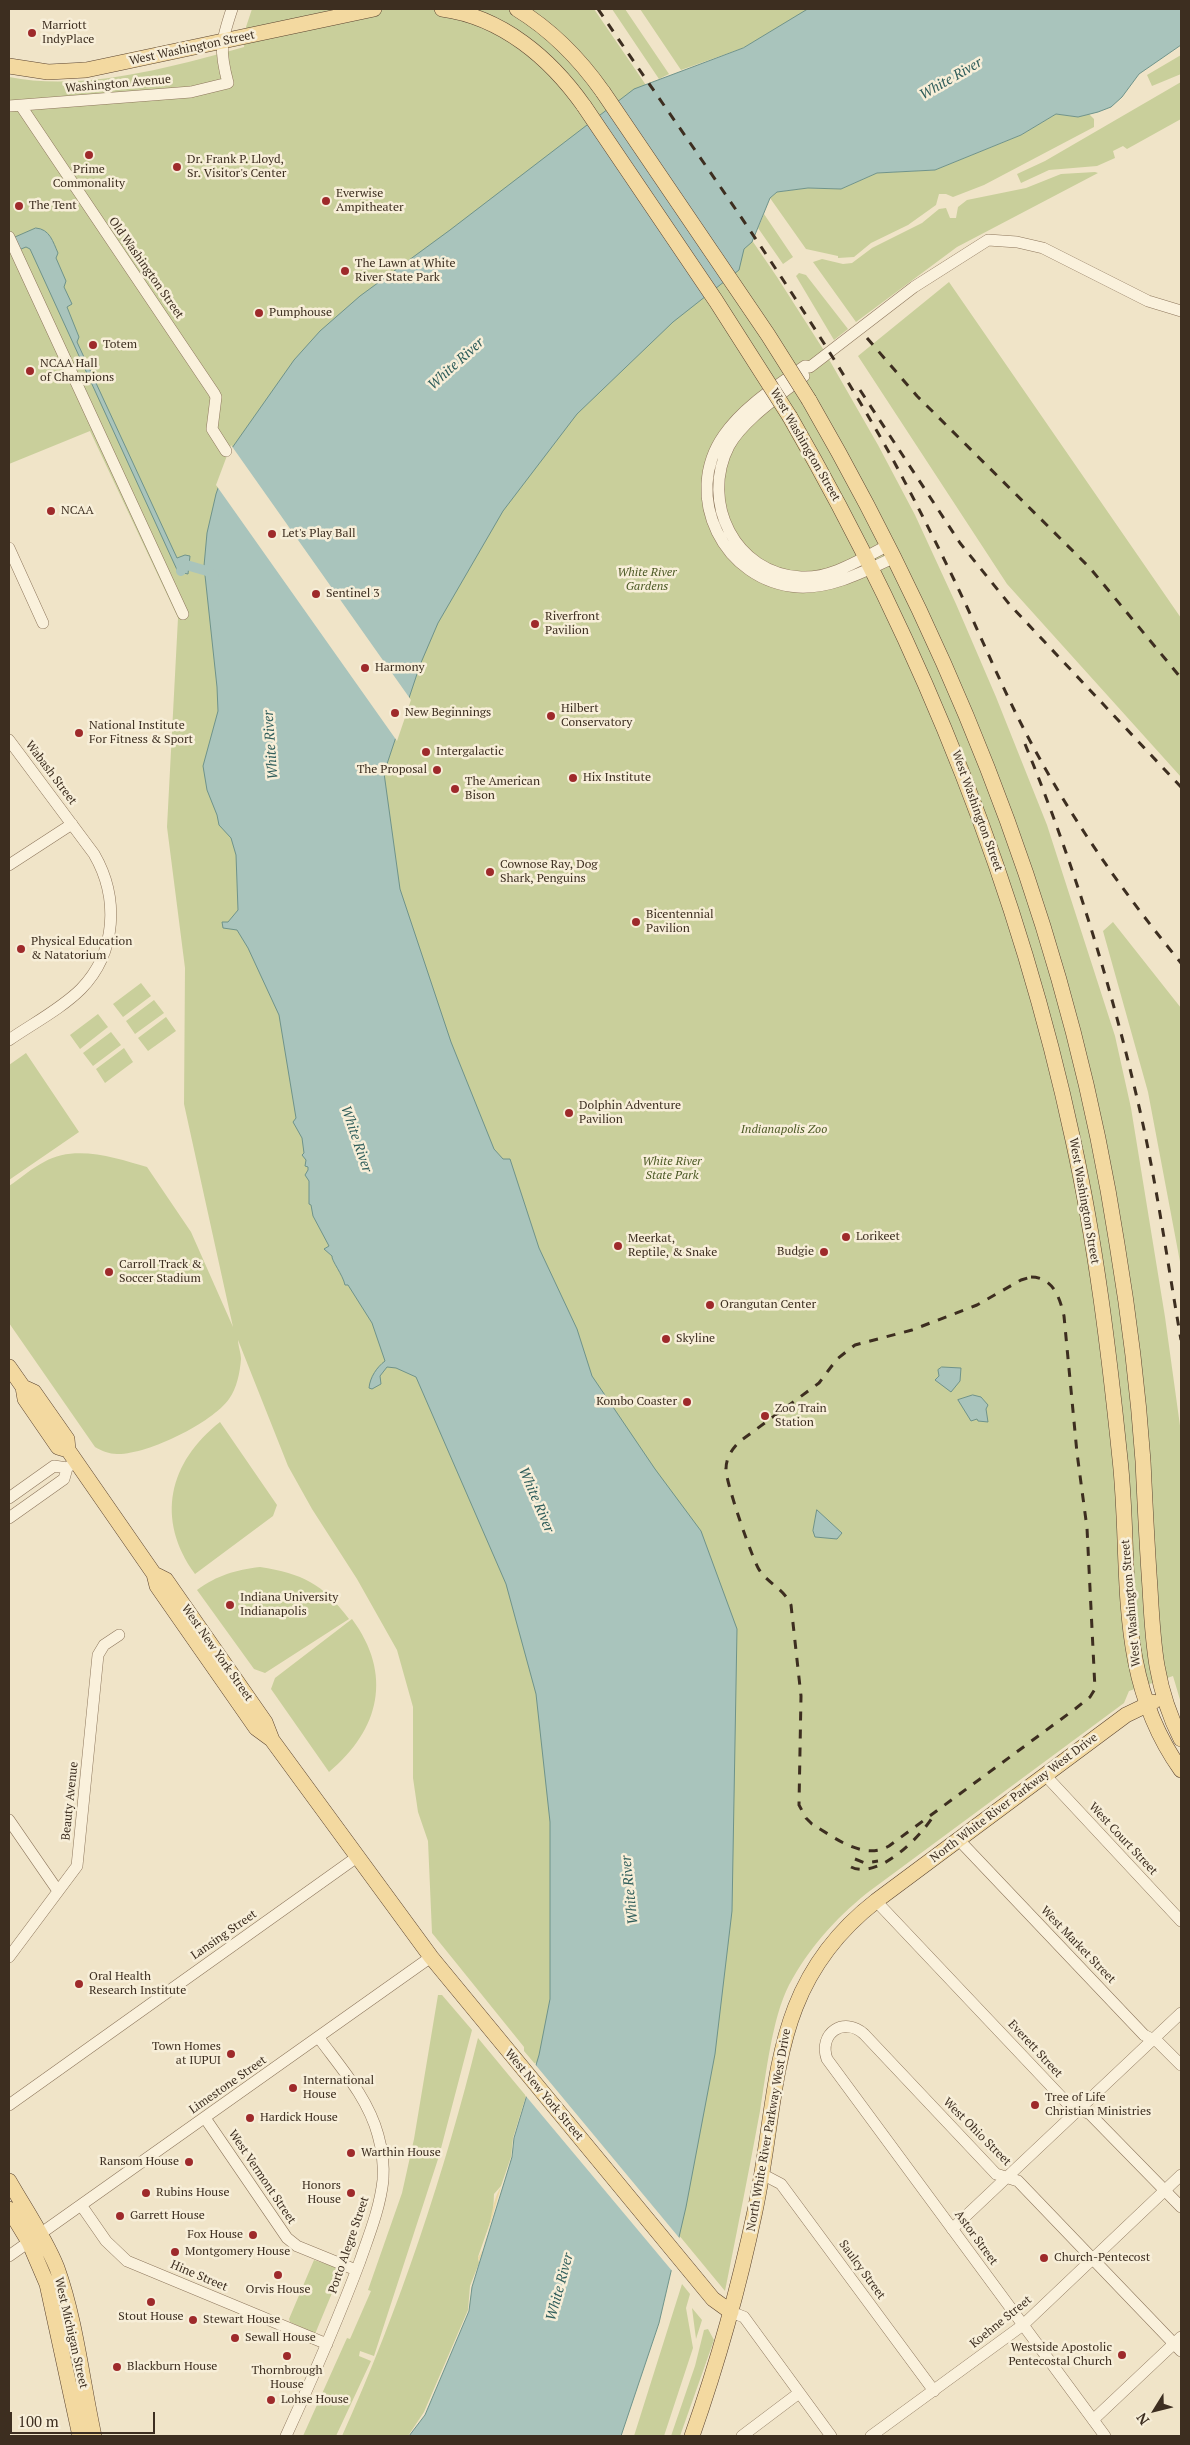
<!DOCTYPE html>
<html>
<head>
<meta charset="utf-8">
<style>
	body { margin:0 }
	#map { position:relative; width:1190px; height:2445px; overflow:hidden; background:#f0e4c8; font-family:"PT Serif",serif }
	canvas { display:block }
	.frame { position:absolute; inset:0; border:10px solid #3d2e20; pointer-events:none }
	.north { position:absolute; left:1130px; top:2385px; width:50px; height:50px; -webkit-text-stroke:4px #f7eed8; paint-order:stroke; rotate:234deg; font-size:14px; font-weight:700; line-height:20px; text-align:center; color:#3d2e20 }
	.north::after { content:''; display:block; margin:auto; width:18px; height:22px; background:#3d2e20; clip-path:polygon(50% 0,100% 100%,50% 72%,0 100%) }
	.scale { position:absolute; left:10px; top:2412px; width:145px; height:22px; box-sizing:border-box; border:2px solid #3d2e20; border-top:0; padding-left:6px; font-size:15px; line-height:18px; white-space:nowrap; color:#3d2e20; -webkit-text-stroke:4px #f7eed8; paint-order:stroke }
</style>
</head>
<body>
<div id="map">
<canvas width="1190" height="2445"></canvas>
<div class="frame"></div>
<div class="north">N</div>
<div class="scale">100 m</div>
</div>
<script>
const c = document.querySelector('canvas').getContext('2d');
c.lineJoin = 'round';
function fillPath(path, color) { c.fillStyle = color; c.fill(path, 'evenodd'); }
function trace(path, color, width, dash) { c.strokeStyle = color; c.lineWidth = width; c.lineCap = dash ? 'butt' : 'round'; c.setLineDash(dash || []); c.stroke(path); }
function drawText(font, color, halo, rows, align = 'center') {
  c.font = font + ' "PT Serif",serif'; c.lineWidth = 5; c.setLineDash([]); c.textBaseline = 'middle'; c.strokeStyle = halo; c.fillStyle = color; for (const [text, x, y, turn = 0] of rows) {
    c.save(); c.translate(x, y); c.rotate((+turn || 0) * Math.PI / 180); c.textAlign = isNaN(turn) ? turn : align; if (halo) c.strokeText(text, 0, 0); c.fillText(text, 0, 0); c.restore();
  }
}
const green = new Path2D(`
	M252,9h342l183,268 46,72 55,96 37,70 41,89 40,93 51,128 68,211 16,72 34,209 16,116v270l-8,-27 -44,15 -5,12 -257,190c-33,27 -58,55 -78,92 -17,33 -23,90 -29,126 -11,60 -23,120 -35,180l-189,-229 -1,2 -11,-13v-4l-92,-114 -4,-92 -10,-29 -5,-34v-71l-16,-57 -40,-71 -45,-70 -24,-43 -50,-126c0,5 3,13 3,19 -1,13 -4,29 -12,40 -17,24 -82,56 -112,55 -8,0 -15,-3 -22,-7l-86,-124v-137c12,-8 23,-18 35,-24 31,-18 72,-4 103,5l44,65 42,95 -49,-223 1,-136 -18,-141 11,-209 -88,-187 -81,33v-387c73,15 164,-10 235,-30l2,-20z
	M612,9h13l44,65 -10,5z
	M640,9h171l-68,39 -62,22z
	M1181,55v19l-29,12 -5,-11z
	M1181,82v37l-54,30 -4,-3 -10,5 2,7 -18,8 -48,4 -28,13 -4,-9 28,-13z
	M1056,114l22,3 11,-3 5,5v8l-110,58 -31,12 -7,-3h-7l-3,11 -28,20 -37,18 -17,14 -16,1v-2l-32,-7 -36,-51 7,-6 31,-4 33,1 36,-16 58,-3 86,-35z
	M1095,172l3,1 -141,74 -101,75 -43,-60 9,-3 21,5 9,-1 20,-15 50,-25 17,-14 7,-1 4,10h6l2,-11 9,-7 59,-12 35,-14z
	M764,214l29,43 -10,7 -25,-36z
	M799,273l7,2 42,54 -14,11 -38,-64z
	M949,282l232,336v159l-174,-193 -149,-228z
	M1113,922l68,86v259l-33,-175 -45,-161z
	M141,983l10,13 -28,21 -10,-13z
	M154,1000l10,13 -29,21 -9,-13z
	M98,1014l10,13 -28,22 -10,-14z
	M166,1017l10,14 -28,20 -10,-13z
	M111,1032l10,13 -28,21 -10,-13z
	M124,1048l9,14 -28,21 -9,-14z
	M26,1053l53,79 -70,48v-115z
	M220,1422l57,83 -4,11 -78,58c-40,-55 -26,-112 25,-152z
	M260,1567c43,7 62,16 89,52l-84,54 -11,-4 -57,-79c21,-15 38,-20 63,-23z
	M352,1619c41,55 28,111 -23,153l-58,-83 4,-11z
	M438,1995h4l30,35 -33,126 -65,200 -14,-5 -1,5 12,5 -35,75h-33l44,-98 3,1 21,-48 -3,-1 34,-97 12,-54z
	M478,2038l48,58 -13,42 -2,19 -10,29 -7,8 -1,20 -15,43 1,6 -9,23 -2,24 -44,102 -16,24h-66c57,-126 103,-264 136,-398z
	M314,2260l28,9 -27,65 -25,-12 -1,-3z
	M682,2284l8,10 -4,14 7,40 -29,88h-30z
	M692,2308l10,12 -6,19z
	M708,2329l6,11 -34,96h-9l24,-70 9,-36z`);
const sand = new Path2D(`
	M501,2187l-22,75 -1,-5c12,-13 12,-56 23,-70z`);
const water = new Path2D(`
	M808,9h373v36l-42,29 -17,23 -11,10 -13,5 -20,5 -22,-3 -35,21 -86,35 -58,3 -36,16 -33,-1 -31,4 -7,6 -18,44 -8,7 -5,21 -66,52 -96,92 -74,97 -65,112 -18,42 -36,108 16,116 51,153 43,107 9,10h7l29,89 38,81 15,47 63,93 46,62 36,98 -5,282 -17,143 -29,153 -27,116 -38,113h-212l16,-21 44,-104 3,-24 40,-130 2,-19 25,-83 11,-56v-177l-14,-128 -30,-110 -90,-207 -20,-9 -9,-1 -7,9 1,8 -9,5 -3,-1c1,-11 8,-21 16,-27l-13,-38 -24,-38h-3c-2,-10 -14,-25 -13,-29l-8,-7 5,-3 -16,-30 -2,-11 -2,-1v-23l-4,-6 3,-5v-3l-3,-1 1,-6 -4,-5 2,-2 -2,-15 -9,-16 3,-4 -17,-103 -31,-67 -11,-18 -14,-2 -1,-6h6l10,-12 -2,-55 -5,-17 -12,-13 -2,-10 -10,-25 -4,-24 15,-55 -1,-24 -13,-121 3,-33 9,-39 16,-46 62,-88 26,-29 40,-35 90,-66 184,-141 109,-41z
	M36,228c14,1 17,14 22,25l-2,5 10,23 -2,6 8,17 -5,3 12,30 -2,5 100,216 8,-3 5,1 -2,18 -10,-2 -148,-323 -4,-2 -17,7v-14z
	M942,1367l19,1 -1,13 -9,11 -16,-12 4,-4 -1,-6z
	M973,1395l8,2 7,8 -2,4 2,13 -10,-1 -1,-2 -6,2 -13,-21z
	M817,1510l25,23 -5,6 -22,-2 -2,-6z`);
const pier = new Path2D(`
	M231,445l180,255 -14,41 -181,-256z
	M534,2063l147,177 -8,32 -148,-177z`);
const canal = new Path2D(`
	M181,571l2,-7 24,7 7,5`);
const minor = new Path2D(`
	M9,106l182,-14 37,-9c-9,-34 -7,-41 4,-74
	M21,106l193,287 2,4 -4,32 14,22
	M9,237l174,377
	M804,376c-23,19 -61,44 -75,70 -29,56 6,128 72,131 31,2 61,-19 88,-32
	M9,548l34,75
	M895,557c-30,14 -63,32 -97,30 -74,-5 -117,-91 -74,-152 20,-29 53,-49 81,-69l5,1 104,-80 74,-47 29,2 26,6 105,53 33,10
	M9,740l85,114c25,43 23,98 -13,135 -20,20 -49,35 -72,51
	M9,865l63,-41
	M9,1498l45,-32 13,2
	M9,1518l55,-39 3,-11 9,-7
	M1045,1775l136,146
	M9,1820l49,71
	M958,1839l186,196 14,7 23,23
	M876,1901l192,203 22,10 91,93
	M9,1957l68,-91 21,-211 6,-10 15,-10
	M9,2105l348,-248
	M205,2118l82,120 10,8 59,24
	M762,2174l19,10 153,207
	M81,2205l25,36 21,20 200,83
	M952,2229l229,-216
	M9,2256l422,-299
	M731,2312l13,5 87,119
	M1093,2420l88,-83
	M286,2436c26,-57 52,-116 74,-175 9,-26 20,-53 23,-81 1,-15 -1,-31 -5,-45 -10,-37 -37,-67 -59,-97
	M742,2436l57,-43
	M871,2436l152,-111 158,-150
	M1105,2436l-278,-377c-9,-26 17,-43 37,-25l132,140 22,7 163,170`);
const major = new Path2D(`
	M442,9c60,8 108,49 142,97
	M517,9c36,22 62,49 86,83
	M9,66l39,6 38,-2 288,-61
	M809,400c151,261 262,545 308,844 12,72 21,145 26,217 2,43 4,85 7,127 3,55 5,100 31,151
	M790,417c131,227 228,467 283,723 23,105 36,212 47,319 12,109 -7,216 61,311
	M9,1367l14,20 2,12 33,48 10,3
	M23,1387l11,5 33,47 1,11 86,124 3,12 99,142 15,11
	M154,1574l12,6 99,142 7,18 159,217 282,342 18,13
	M9,2181c16,28 36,57 48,87 19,53 25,113 37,168
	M9,2209l20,33 18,42 33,152
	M692,2436c26,-74 47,-149 63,-225 26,-123 12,-225 121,-310l250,-186 27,-13`);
const rail = new Path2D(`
	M598,9c100,148 206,291 293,447 27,50 52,100 76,151 22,48 42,96 68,143 41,76 91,146 146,213
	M867,338l50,58 173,172 91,110
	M860,390l100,153 50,62 171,182
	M1025,744c47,115 84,234 112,354 19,80 30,162 44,242
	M1031,1277c22,0 29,21 33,39l13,137 10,75 8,161 -5,8 -15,12 -186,137c-26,15 -55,-9 -77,-22l-6,-6 -7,-13 2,-109 -10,-91c-7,-16 -22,-21 -31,-34 -7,-9 -35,-91 -34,-102 0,-11 6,-20 13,-27l80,-59 18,-24 18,-14 57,-15 65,-25 44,-25z
	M855,1859l10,4 13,-2
	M851,1867c27,13 68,-29 81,-49`);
const majorBridge = new Path2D(`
	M603,92l165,243 41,65
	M584,106l132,195 74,116`);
const markers = [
	[32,33,5,"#9e2a2b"],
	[89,155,5,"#9e2a2b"],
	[177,167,5,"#9e2a2b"],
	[326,201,5,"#9e2a2b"],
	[19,206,5,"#9e2a2b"],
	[345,271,5,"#9e2a2b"],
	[259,313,5,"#9e2a2b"],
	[93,345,5,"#9e2a2b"],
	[30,371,5,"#9e2a2b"],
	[51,511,5,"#9e2a2b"],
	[272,534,5,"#9e2a2b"],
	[316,594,5,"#9e2a2b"],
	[535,624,5,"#9e2a2b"],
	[365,668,5,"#9e2a2b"],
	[395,713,5,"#9e2a2b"],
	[551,716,5,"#9e2a2b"],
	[79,733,5,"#9e2a2b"],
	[426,752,5,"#9e2a2b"],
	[437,770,5,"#9e2a2b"],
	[573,778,5,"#9e2a2b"],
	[455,789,5,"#9e2a2b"],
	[490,872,5,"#9e2a2b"],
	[636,922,5,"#9e2a2b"],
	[21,949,5,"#9e2a2b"],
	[569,1113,5,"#9e2a2b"],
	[846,1237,5,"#9e2a2b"],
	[618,1246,5,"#9e2a2b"],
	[824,1252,5,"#9e2a2b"],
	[109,1272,5,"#9e2a2b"],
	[710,1305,5,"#9e2a2b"],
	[666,1339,5,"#9e2a2b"],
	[687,1402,5,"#9e2a2b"],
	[765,1416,5,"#9e2a2b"],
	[230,1605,5,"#9e2a2b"],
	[79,1984,5,"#9e2a2b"],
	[231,2054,5,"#9e2a2b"],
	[293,2088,5,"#9e2a2b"],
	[1035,2105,5,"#9e2a2b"],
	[250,2118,5,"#9e2a2b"],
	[351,2153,5,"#9e2a2b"],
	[189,2162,5,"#9e2a2b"],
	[146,2193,5,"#9e2a2b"],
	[351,2193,5,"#9e2a2b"],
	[120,2216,5,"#9e2a2b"],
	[253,2235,5,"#9e2a2b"],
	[175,2252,5,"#9e2a2b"],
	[1044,2258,5,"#9e2a2b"],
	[278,2275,5,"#9e2a2b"],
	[151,2302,5,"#9e2a2b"],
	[193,2320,5,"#9e2a2b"],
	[235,2338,5,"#9e2a2b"],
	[1122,2355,5,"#9e2a2b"],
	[287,2356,5,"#9e2a2b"],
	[117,2367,5,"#9e2a2b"],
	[271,2400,5,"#9e2a2b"]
];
const poiNames = [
	["Marriott",42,26],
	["IndyPlace",42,40],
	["Dr. Frank P. Lloyd,",187,160],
	["Sr. Visitor's Center",187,174],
	["Prime",89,170,"center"],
	["Commonality",89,184,"center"],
	["Everwise",336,194],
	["Ampitheater",336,208],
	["The Tent",29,206],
	["The Lawn at White",355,264],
	["River State Park",355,278],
	["Pumphouse",269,313],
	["Totem",103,345],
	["NCAA Hall",40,364],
	["of Champions",40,378],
	["NCAA",61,511],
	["Let's Play Ball",282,534],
	["Sentinel 3",326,594],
	["Riverfront",545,617],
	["Pavilion",545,631],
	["Harmony",375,668],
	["Hilbert",561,709],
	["Conservatory",561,723],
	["New Beginnings",405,713],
	["National Institute",89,726],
	["For Fitness & Sport",89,740],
	["Intergalactic",436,752],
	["The Proposal",427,770,"right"],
	["Hix Institute",583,778],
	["The American",465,782],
	["Bison",465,796],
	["Cownose Ray, Dog",500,865],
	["Shark, Penguins",500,879],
	["Bicentennial",646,915],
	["Pavilion",646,929],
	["Physical Education",31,942],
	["& Natatorium",31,956],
	["Dolphin Adventure",579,1106],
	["Pavilion",579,1120],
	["Lorikeet",856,1237],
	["Meerkat,",628,1239],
	["Reptile, & Snake",628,1253],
	["Budgie",814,1252,"right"],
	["Carroll Track &",119,1265],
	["Soccer Stadium",119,1279],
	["Orangutan Center",720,1305],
	["Skyline",676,1339],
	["Kombo Coaster",677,1402,"right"],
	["Zoo Train",775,1409],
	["Station",775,1423],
	["Indiana University",240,1598],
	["Indianapolis",240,1612],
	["Oral Health",89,1977],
	["Research Institute",89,1991],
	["Town Homes",221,2047,"right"],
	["at IUPUI",221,2061,"right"],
	["International",303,2081],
	["House",303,2095],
	["Tree of Life",1045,2098],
	["Christian Ministries",1045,2112],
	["Hardick House",260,2118],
	["Warthin House",361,2153],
	["Ransom House",179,2162,"right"],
	["Honors",341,2186,"right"],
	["House",341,2200,"right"],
	["Rubins House",156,2193],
	["Garrett House",130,2216],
	["Fox House",243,2235,"right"],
	["Montgomery House",185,2252],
	["Church-Pentecost",1054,2258],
	["Orvis House",278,2290,"center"],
	["Stout House",151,2317,"center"],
	["Stewart House",203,2320],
	["Sewall House",245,2338],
	["Westside Apostolic",1112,2348,"right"],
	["Pentecostal Church",1112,2362,"right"],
	["Blackburn House",127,2367],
	["Thornbrough",287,2371,"center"],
	["House",287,2385,"center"],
	["Lohse House",281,2400]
];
const streetNames = [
	["West Washington Street",192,48,-12],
	["Washington Avenue",118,84,-5],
	["Old Washington Street",146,268,55],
	["West Washington Street",805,445,60],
	["Wabash Street",51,773,53],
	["West Washington Street",977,811,70],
	["West Washington Street",1084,1201,80],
	["West Washington Street",1131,1603,-95],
	["West New York Street",217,1653,55],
	["North White River Parkway West Drive",1014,1798,-37],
	["Beauty Avenue",70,1801,-84],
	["West Court Street",1123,1839,47],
	["Lansing Street",224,1935,-35],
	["West Market Street",1078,1945,46],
	["Everett Street",1035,2049,47],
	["Limestone Street",228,2085,-35],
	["West New York Street",544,2095,50],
	["North White River Parkway West Drive",769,2130,-80],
	["West Ohio Street",977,2132,45],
	["West Vermont Street",262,2177,56],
	["Astor Street",976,2238,54],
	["Porto Alegre Street",349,2245,-71],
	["Saulcy Street",862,2270,54],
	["Hine Street",199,2276,23],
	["Koehne Street",1001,2322,-39],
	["West Michigan Street",71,2333,77]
];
const parkNames = [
	["White River",647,573],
	["Gardens",647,587],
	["Indianapolis Zoo",784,1130],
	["White River",672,1162],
	["State Park",672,1176]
];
const waterNames = [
	["White River",951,79,-30],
	["White River",456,364,-42],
	["White River",271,745,-94],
	["White River",356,1139,71],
	["White River",536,1500,67],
	["White River",630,1890,-96],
	["White River",560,2287,-75]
];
fillPath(green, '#c9cf9b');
fillPath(sand, '#ecd9a5');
fillPath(water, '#a9c4bc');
trace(water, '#6f938a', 1);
fillPath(pier, '#f0e4c8');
trace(canal, '#a9c4bc', 10);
trace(minor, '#8d765c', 12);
trace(major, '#5b4430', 16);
trace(minor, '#faf1dc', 11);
trace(major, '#f3d9a0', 15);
trace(rail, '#3d2e20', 3, [9, 9]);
trace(majorBridge, '#5b4430', 16, []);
trace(majorBridge, '#f3d9a0', 15);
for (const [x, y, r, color] of markers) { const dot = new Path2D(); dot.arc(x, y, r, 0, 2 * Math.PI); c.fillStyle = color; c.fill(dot); trace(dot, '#f7eed8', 2); }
drawText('12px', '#3d2e20', '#f7eed8', poiNames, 'left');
drawText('12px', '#3d2e20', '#f7eed8', streetNames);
drawText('italic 12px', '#4d5a26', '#f7eed8', parkNames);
drawText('italic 14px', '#2f5d5a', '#f7eed8', waterNames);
</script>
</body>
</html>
